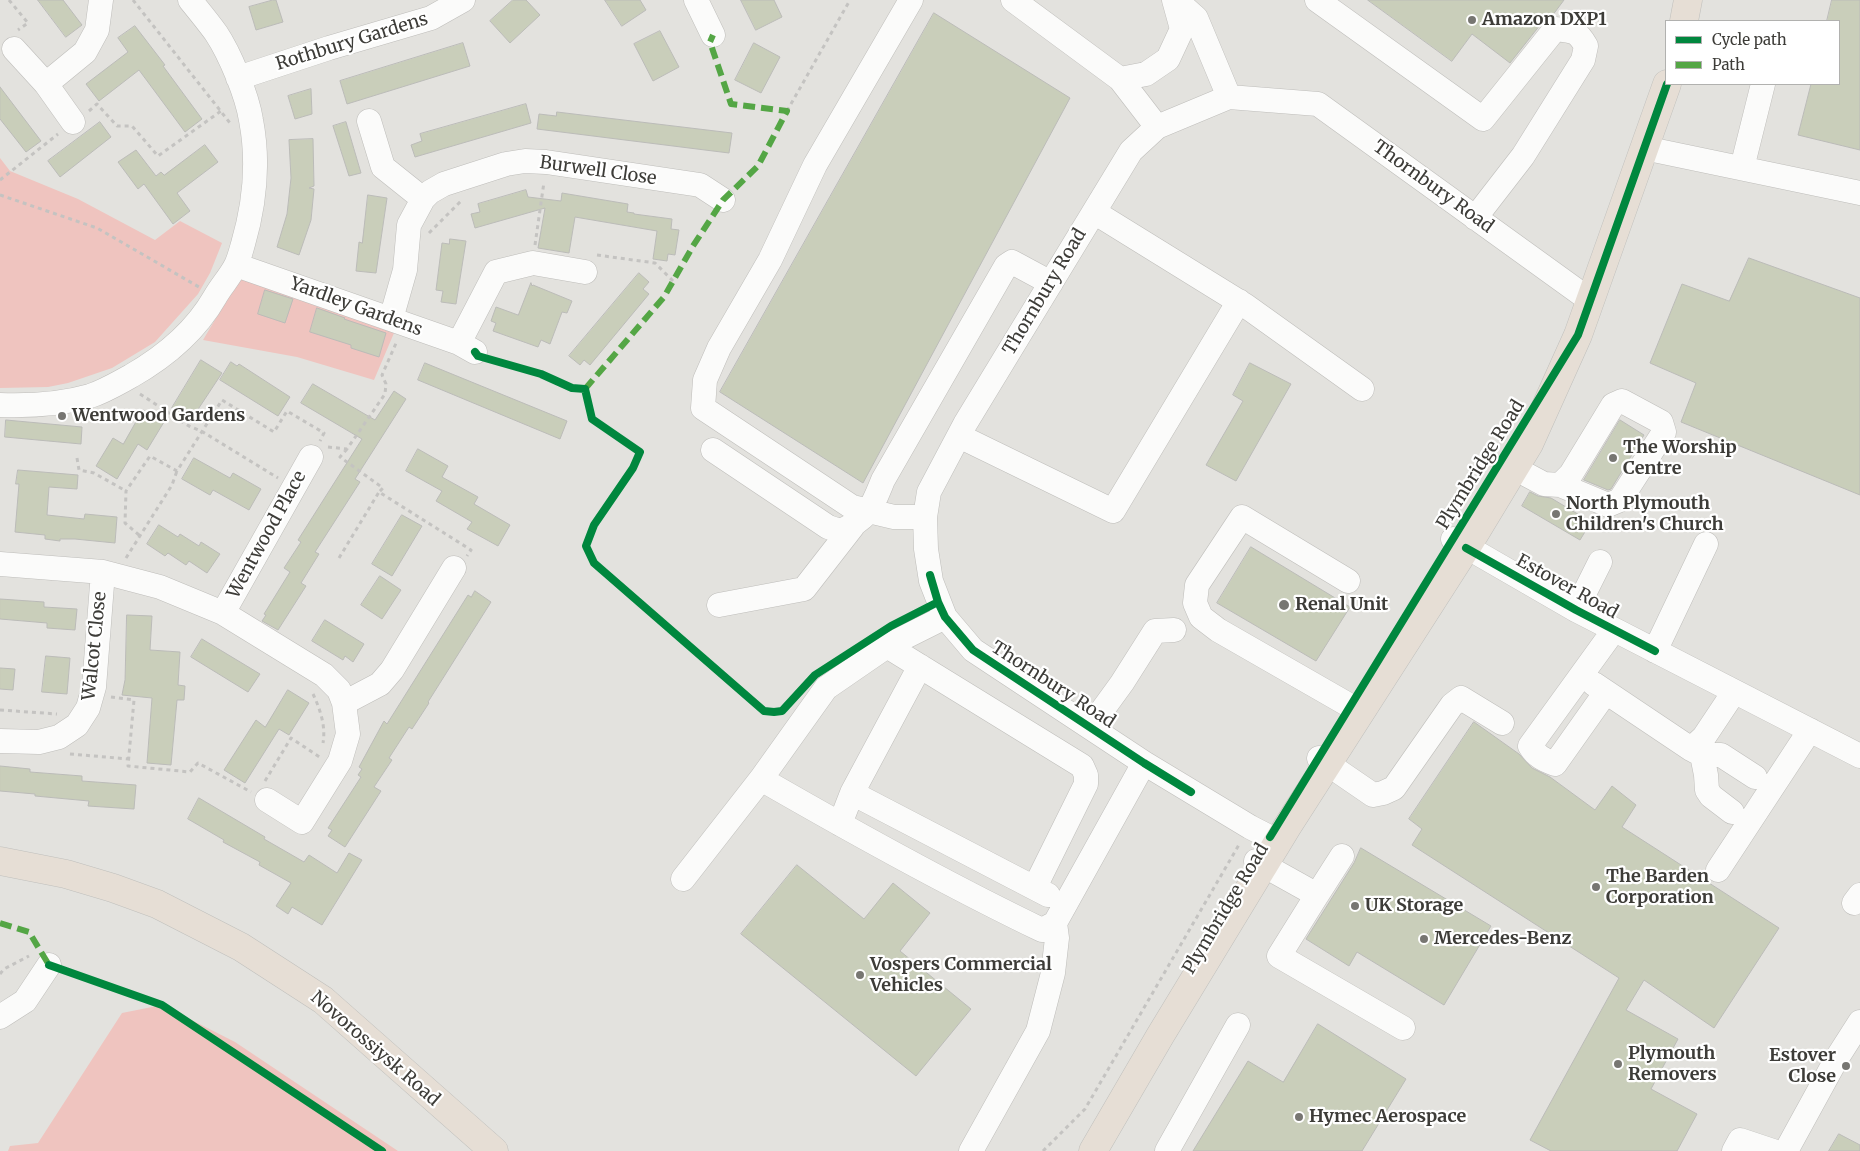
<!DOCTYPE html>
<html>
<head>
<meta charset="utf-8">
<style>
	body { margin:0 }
	#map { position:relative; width:1860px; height:1151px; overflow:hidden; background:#e3e2de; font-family:Merriweather,serif }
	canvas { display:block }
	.legend { position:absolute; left:1665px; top:20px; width:175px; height:65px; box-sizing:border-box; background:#fff; border:1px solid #b1b1af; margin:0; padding:6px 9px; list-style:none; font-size:15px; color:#3d3c38 }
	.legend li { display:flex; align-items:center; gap:10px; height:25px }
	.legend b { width:25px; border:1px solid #b1b1af }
</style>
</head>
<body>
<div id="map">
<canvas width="1860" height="1151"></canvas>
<ul class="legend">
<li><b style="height:6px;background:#00873e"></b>Cycle path</li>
<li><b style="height:6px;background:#54a645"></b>Path</li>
</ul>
</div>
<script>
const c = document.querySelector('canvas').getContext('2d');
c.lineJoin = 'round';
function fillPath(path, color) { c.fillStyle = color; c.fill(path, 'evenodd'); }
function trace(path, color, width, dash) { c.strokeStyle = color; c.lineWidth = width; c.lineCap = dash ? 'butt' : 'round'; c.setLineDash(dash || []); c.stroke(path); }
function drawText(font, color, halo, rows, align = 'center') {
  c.font = font + ' Merriweather,serif'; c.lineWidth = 4.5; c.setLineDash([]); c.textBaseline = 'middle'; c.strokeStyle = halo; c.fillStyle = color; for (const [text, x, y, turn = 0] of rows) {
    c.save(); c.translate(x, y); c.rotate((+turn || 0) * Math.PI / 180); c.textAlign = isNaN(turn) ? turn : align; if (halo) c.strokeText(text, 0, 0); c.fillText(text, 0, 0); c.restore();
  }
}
const green = new Path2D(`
	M0,158l10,13 68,28 77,41 25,-19 42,22 -12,30 -12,21 -43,48 -43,26 -44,15 -20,4 -48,1z
	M252,276l11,10 131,47 -20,47 -77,-23 -94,-17 35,-59z
	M162,1005l73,37 163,109h-390l2,-5 28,-3 84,-130z`);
const building = new Path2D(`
	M38,0h25l19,25 -16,12z
	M273,0h3l7,22 -27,8 -7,-23z
	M513,0h13l14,15 -30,28 -20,-22z
	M605,0h35l6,10 -24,16z
	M741,0h33l8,17 -26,13z
	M1368,0h196l-12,16 -8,4 -34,43 -38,-29 -20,27z
	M1832,0h28v150l-62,-15 13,-51h28v-63h-12z
	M934,13l136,85 -207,385 -143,-91z
	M135,26l30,39 -2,1 39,53 -17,13 -46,-62 -40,31 -13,-17 42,-32 -10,-14z
	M660,31l19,36 -26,14 -19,-37z
	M463,43l7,23 -123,38 -7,-23z
	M754,43l26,14 -19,36 -26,-13z
	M0,87l41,54 -15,11 -26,-33z
	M311,89l1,25 -17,5 -7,-23z
	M526,104l5,19 -116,34 -4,-12 11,-4 -2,-7z
	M557,112l175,21 -3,20 -192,-24 2,-15 17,2z
	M100,122l11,15 -51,40 -12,-16z
	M346,122l15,51 -12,3 -16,-50z
	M313,139l1,47 -5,2 5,1 -3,31 -12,35 -22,-8 10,-33 4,-36 -2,-38z
	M205,145l13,17 -41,31 13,18 -17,13 -29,-40 -6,5 -20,-27 18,-12 20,26 5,-4 3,3z
	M526,190l2,7 33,4 1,-8 66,11 -1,8 7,1v1l38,5 -1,10 8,1 -4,25 -7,-1 -1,7 -14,-2 4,-28 -82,-14 -6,36 -31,-5 7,-40 -70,20 -4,-14 9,-2 -2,-8z
	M368,195l19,3 -11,75 -20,-2 3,-29 3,1z
	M450,239l16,2 -10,63 -15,-2 2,-11 -7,-1 6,-47 7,1z
	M1749,258l111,40v197l-179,-73 15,-39 -46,-20 32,-79 47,17z
	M639,273l10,9 -6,7 6,5 -59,71 -6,-5 -4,5 -11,-9z
	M531,283l1,3 1,-1 39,16 -5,12 -5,-1 -12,32 -9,-4 -3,7 -45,-16 3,-8 -5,-2 5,-14 22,8z
	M265,290l28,9 -8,24 -27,-9z
	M317,308l28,10 -1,1 42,14 -7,24 -28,-9v-3l-41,-13z
	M201,360l21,13 -31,47 -19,-12z
	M231,362l6,4 2,-2 51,33 -12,19 -58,-36z
	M425,363l142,58 -7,18 -142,-59z
	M1250,363l41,21 -55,97 -30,-16 37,-64 -10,-6z
	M313,384l62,36 19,-29 12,8 -51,80 5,3 -45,70 4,2 -18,29 5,3 -28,44 -16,-9 4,-6 -2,-1 26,-42 -6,-4 17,-26 -3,-2 64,-101 -61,-36z
	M143,410l21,12 -17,28 -9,-6 -21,35 -21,-13 17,-28 10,6z
	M6,420l76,7 -1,17 -76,-7z
	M1620,420l24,15 -33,54 -3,1 -24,-10z
	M418,449l30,17 -6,11 36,20 -4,7 36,21 -12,21 -31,-17 5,-7 -36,-21 6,-10 -36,-20z
	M194,458l36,20 3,-5 28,16 -12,21 -36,-20 -3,5 -28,-16z
	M18,470l60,5 -1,14 -28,-2 -2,28 37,4 1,-5 32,3 -2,26 -40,-4h-15v2l-15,-2v-4l-30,-3 4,-48h-3z
	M1530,492l8,4 13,2 40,24 -11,18 -58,-34z
	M402,515l20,11 -30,50 -20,-12z
	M159,525l19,12 2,-3 19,12 2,-4 19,12 -13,19 -18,-12 -3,4 -18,-12 -3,3 -18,-12z
	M1251,547l99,60 -34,54 -99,-58z
	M380,576l21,14 -19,29 -21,-14z
	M475,591l16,11 -63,100 1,1 -17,26 -3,-2 -20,31 3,2 -18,27 7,4 -36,56 -17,-11 4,-6 -4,-2 33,-51 -3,-2 4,-6 -3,-2 25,-46 3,3 81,-129 3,2z
	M0,599l44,3v5l33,2 -2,21 -28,-2v-5l-47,-4z
	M127,615l25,1 -2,34 30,2 -2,33 7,1 -1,14h-7l-6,65 -24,-2 5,-65 -30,-3 3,-15z
	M325,620l39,24 -11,18 -8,-6 -2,4 -31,-19z
	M202,639l58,35 -12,18 -57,-35z
	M46,656l24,2 -3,36 -25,-2z
	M0,668l15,1 -2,21 -13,-1z
	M288,690l21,13 -20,32 -10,-6 -34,54 -21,-13 32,-50 9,7z
	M1474,722l45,32 13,14 18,9 45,33 17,-24 24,19 -14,22 157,101 -65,100 -70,-48 -18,30 52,29 -27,50 46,25 -20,37h-126l-21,-11 89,-162 -207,-133 10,-16 -13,-10z
	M0,766l30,3v3l52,4v5l54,4 -2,24 -46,-3 1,-5 -54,-5v-2l-35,-3z
	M199,798l66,39 -1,2 40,23 5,-7 28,18 12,-20 13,7 -40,65 -30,-18 -4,7 -12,-8 15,-23 -32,-18 1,-3 -37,-20 1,-2 -36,-21z
	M1361,848l130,78 -47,79 -87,-53 -8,14 -43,-27 48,-76z
	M797,865l67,54 29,-36 37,30 -30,38 71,58 -55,67 -175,-142z
	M1318,1024l88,55 -44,72h-169l55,-90 35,21z
	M1839,1134l21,11v6h-31z`);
const path = new Path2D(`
	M9,0l19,23 -10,7
	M133,0l97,123
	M89,111l8,-7 20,22h15l26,30 63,-45
	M787,111l63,-111
	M0,180l58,-46
	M0,195l97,33 102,59
	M429,233l33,-33
	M535,245l9,-63
	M597,255l58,8 18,18
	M140,394l49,32 14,6 75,46
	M328,447l19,2 38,-55 1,-10 -4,-9 15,-34
	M347,449l-7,8 43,31 -4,4 92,58 -4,6
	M77,458l2,12 15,3 32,18
	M139,535l-14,-12 1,-32 24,-35 27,15 45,-71 52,32 13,-21 37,22 -4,8
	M126,558l46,-73 5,-14
	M339,558l40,-66
	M313,694c7,15 13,32 10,49
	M111,697l23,3 -6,66 62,6 8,-9 53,29
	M0,710l57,4
	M70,754l59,5
	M265,781l26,-43 30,20
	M66,971l96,34 220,146
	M0,974l4,-5 25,-13
	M1043,1151l42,-42 155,-266`);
const minor = new Path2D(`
	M696,0l17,35
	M911,0l-96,165 -45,95 -51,88 -14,32 -2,28 149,99 42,10h31
	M1013,0l107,79 37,48
	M1317,0l166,119 72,-90c18,2 22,1 31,17l-3,14 -60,96 -48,62
	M1177,1l19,17 33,79
	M14,49l32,35 27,38
	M238,78l91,-30 102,-30 32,-18
	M1120,79l26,-5 22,-15 14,-30 -8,-29
	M46,84l39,-32 12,-22 4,-30
	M369,121l14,46 40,32
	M1644,148l216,45
	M1742,168l21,-84
	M1094,212l152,94 116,83
	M236,265l223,78 16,9
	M391,319l14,-49 4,-45 14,-26 7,-7 14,-8 62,-20 19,-3 21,1 154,23 23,15
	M459,343l37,-71 37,-9 52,9
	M0,405c29,1 62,-1 90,-9 15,-5 28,-13 41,-20 35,-20 64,-44 84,-79 6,-11 15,-20 21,-32 3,-6 5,-14 7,-21 12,-41 16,-82 8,-124 -4,-25 -21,-66 -35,-87 -8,-11 -17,-22 -26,-33
	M959,436l154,75 126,-210
	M713,450l115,77 12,4c29,-12 32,-24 43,-51l123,-214 6,-4 39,21
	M1514,468l30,16 16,1 11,-11 42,-69 9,-4 39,21 3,10 -44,68 -12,5 -48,-20
	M1453,539l123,71 284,146
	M0,564l103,8 57,15 63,26 101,62 15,15 5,13 4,31 -8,27 -38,61 -35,-22
	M1348,581l-106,-64 -45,68 -2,18 6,14 17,13 143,82
	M719,605l85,-16 49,-63
	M1576,610l24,-48
	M223,613l88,-156
	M887,646l195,120 4,9v9l-51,103
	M1655,651l51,-107
	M1594,684l97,65 11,6h19l34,22
	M1606,692l-51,72c-11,-4 -19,-8 -25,-18l84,-116
	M344,703l36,-19 12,-14 62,-102
	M1090,727l32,-44 33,-52 19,-1
	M0,741l39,1 20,-5 18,-12 11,-17 6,-21 9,-115
	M1691,749l13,-12 30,-45
	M1702,755l4,20 1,15 4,6 21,16
	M1319,758l54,37 10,-2 11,-5 58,-83 9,-7 41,25
	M761,779c92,53 185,105 281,151l13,-7 89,-160
	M852,793l68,-127
	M840,824l12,-31 196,102
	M1279,842l-29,-15 -106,-64 -171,-113 -28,-33 -14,-36 -5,-32 -1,-32 4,-25 36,-68 166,-273 26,-24 72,-30 89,7 273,197
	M1256,861l61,34 25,-39
	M1718,870l92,-140
	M683,879l78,-100 65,-91 61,-42 58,-29
	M1317,895l-38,61 124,72
	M1854,903l6,-8
	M0,1017l25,-16 24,-36
	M971,1151l67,-120 15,-58 4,-35 -2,-15
	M1167,1151l71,-126
	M1734,1151l6,-11 33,11
	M1786,1151l51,-93 23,-36`);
const major = new Path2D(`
	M1684,21l4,-21
	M0,861l66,13 47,14 44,16 84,43 82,53 171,151
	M1093,1151l67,-115 127,-209 179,-279 63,-104 49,-109 89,-251`);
const quiet = new Path2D(`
	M585,389l79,-92 29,-51 30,-46 35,-34 29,-55 -56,-7 -21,-62 3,-7
	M0,923l29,9 20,33`);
const cycleway = new Path2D(`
	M475,352l3,4 63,18 31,14 13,1 7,30 48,33 -7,16 -39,57 -8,21 8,17 170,148 10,1 8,-1 33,-36 76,-49 47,-24
	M1466,548l110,62 79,41
	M930,575l8,27 7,15 28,33 171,113 47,29
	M1270,837l308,-502 89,-251
	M49,965l113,40 220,146`);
const markers = [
	[1472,20,5,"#777672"],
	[62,416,5,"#777672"],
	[1613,458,5,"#777672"],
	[1556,514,5,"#777672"],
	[1284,605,6,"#777672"],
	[1596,887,5,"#777672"],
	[1355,906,5,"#777672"],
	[1424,939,5,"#777672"],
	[860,975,5,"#777672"],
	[1618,1064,5,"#777672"],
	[1846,1066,5,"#777672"],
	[1299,1117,5,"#777672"]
];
const poiNames = [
	["Amazon DXP1",1482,20],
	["Wentwood Gardens",72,416],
	["The Worship",1623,448],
	["Centre",1623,469],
	["North Plymouth",1566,504],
	["Children's Church",1566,525],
	["Renal Unit",1295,605],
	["The Barden",1606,877],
	["Corporation",1606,898],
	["UK Storage",1365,906],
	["Mercedes-Benz",1434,939],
	["Vospers Commercial",870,965],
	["Vehicles",870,986],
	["Plymouth",1628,1054],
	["Removers",1628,1075],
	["Estover",1836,1056,"right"],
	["Close",1836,1077,"right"],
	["Hymec Aerospace",1309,1117]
];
const streetNames = [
	["Rothbury Gardens",352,42,-17],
	["Burwell Close",598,171,8],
	["Thornbury Road",1433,187,36],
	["Thornbury Road",1045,292,-59],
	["Yardley Gardens",356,307,20],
	["Plymbridge Road",1481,465,-58],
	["Wentwood Place",267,535,-61],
	["Estover Road",1567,587,29],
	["Walcot Close",95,646,-84],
	["Thornbury Road",1053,685,33],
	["Plymbridge Road",1226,909,-59],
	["Novorossiysk Road",375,1049,41]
];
fillPath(green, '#efc4bf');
fillPath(building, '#c9ceba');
trace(building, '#bbbbb8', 1);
trace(minor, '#bebdba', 25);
trace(major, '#bfbfbc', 29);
trace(path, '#c4c3c1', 3, [4, 4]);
trace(minor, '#fbfbfa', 24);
trace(major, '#e6ded5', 28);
trace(quiet, '#54a645', 6, [12, 6]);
trace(cycleway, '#00873e', 8);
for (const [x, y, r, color] of markers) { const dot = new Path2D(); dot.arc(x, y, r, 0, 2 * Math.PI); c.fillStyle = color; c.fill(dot); trace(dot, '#fff', 2); }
drawText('bold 18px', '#3d3c38', '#fff', poiNames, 'left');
drawText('18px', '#3d3c38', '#fff', streetNames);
</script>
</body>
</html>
